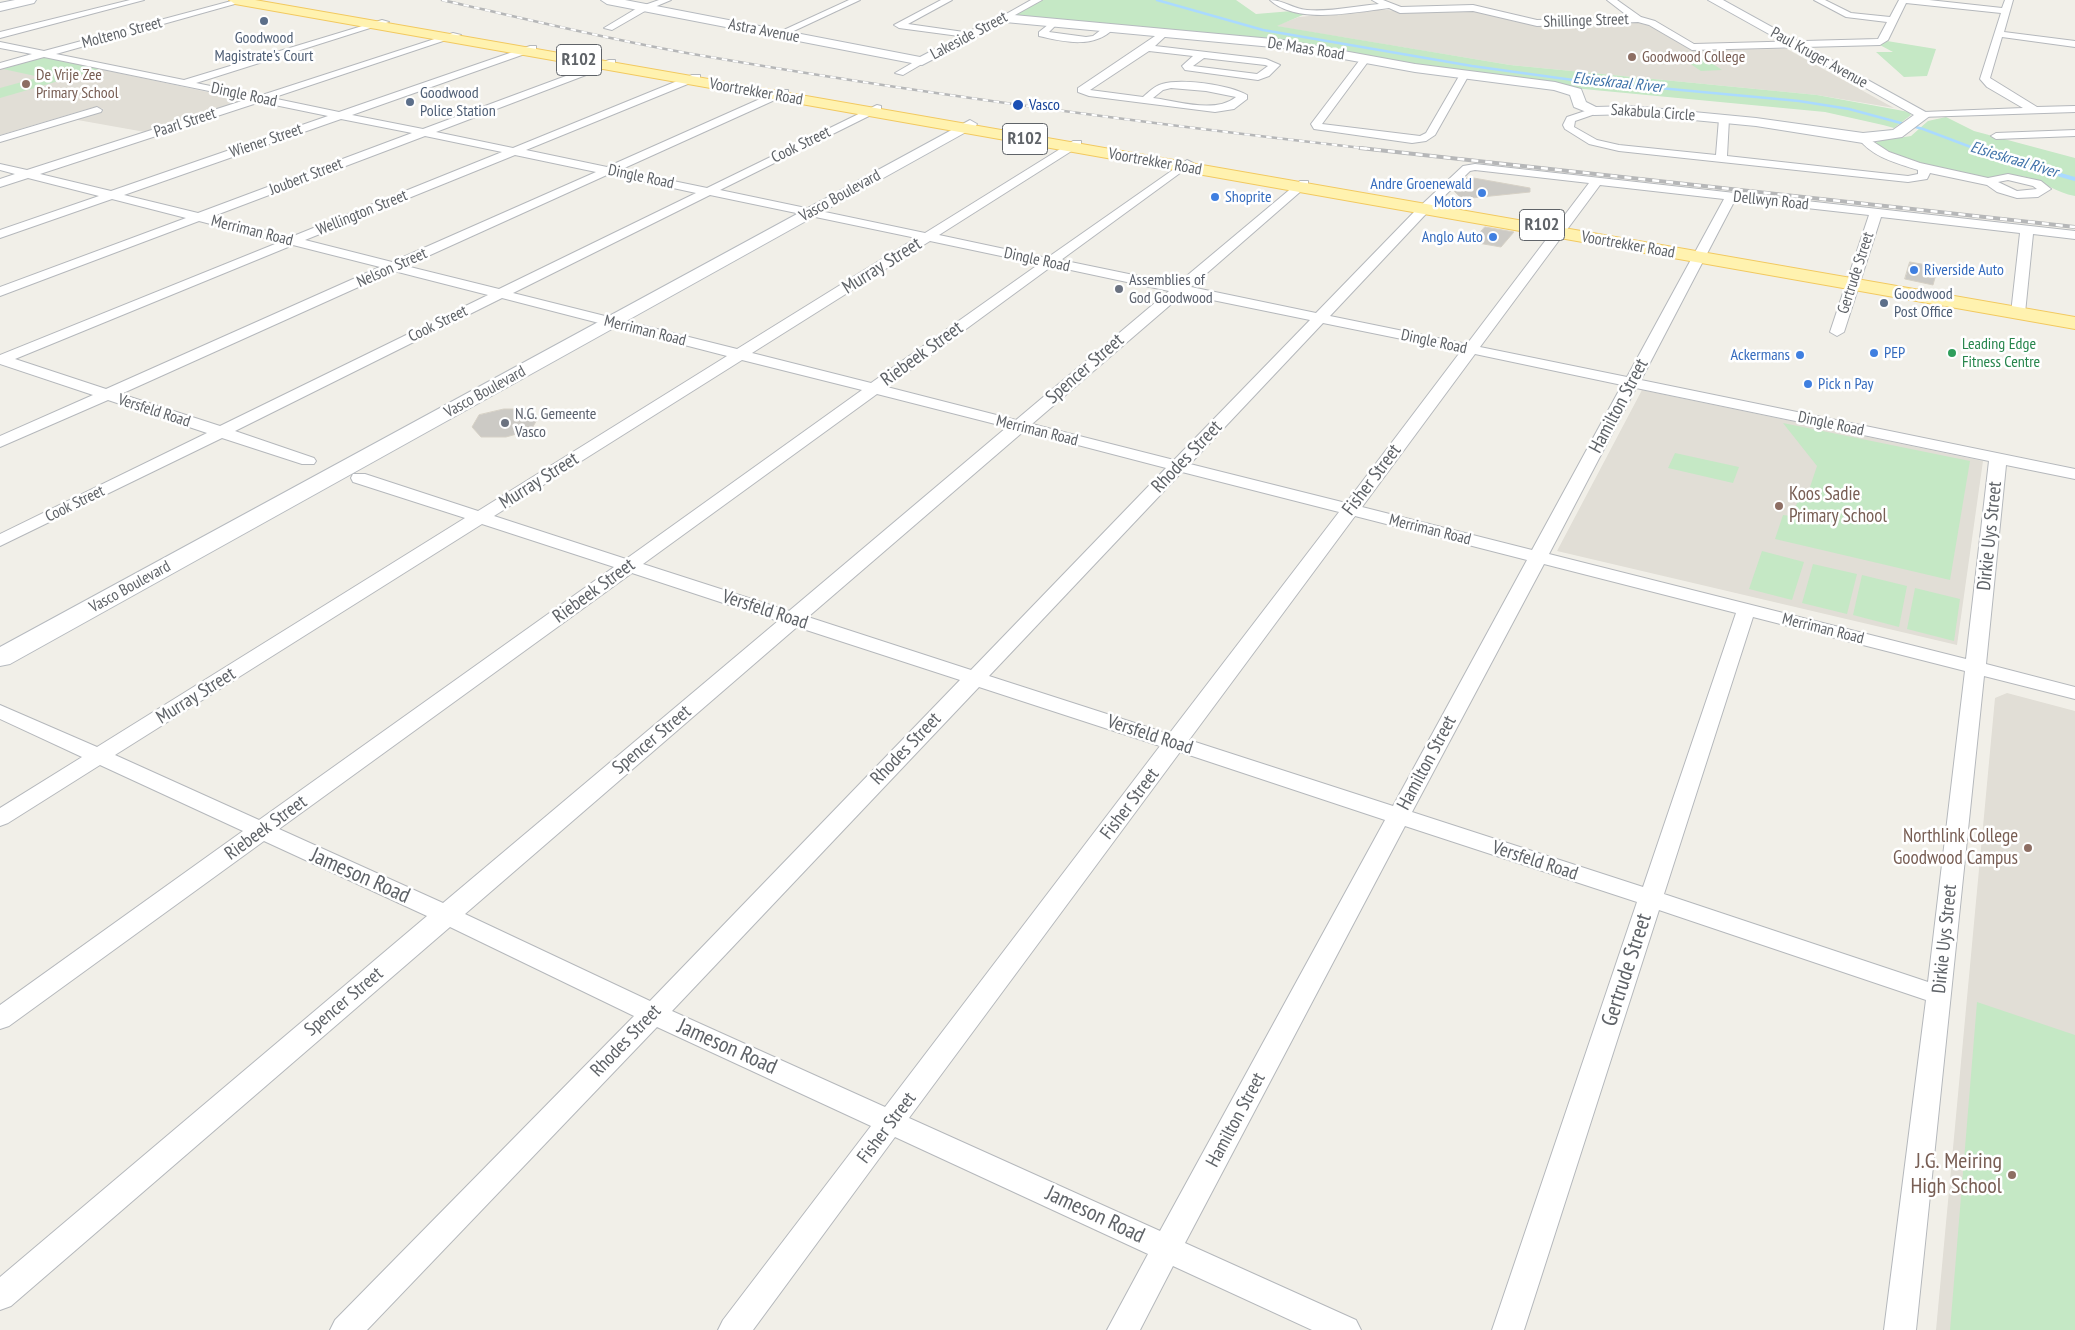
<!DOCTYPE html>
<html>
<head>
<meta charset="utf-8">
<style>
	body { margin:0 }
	canvas { display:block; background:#f1efe8 }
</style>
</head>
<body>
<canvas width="2075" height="1330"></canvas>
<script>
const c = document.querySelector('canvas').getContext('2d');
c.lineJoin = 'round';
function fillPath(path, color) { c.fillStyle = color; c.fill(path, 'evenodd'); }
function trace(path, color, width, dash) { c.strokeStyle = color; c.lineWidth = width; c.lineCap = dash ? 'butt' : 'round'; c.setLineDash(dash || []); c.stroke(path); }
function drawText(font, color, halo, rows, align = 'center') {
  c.font = font + ' "PT Sans Narrow",sans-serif'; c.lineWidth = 5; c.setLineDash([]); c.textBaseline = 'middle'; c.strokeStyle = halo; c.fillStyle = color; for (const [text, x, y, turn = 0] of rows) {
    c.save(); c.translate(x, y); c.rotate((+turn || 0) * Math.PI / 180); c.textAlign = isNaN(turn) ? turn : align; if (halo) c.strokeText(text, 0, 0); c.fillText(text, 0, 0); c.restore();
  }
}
const education = new Path2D(`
	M1380,9l22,3 76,-1 38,11 29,3 101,-3 45,28 96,-1 107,59 -77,-13 -307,-30 -235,-39 24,-9z
	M43,57l202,43 -100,32 -73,-13 32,-10 -10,-2 -94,28v-66z
	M1642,390l341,71 -26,184 -400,-94z
	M2007,693l68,18v619h-139l59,-632z`);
const green = new Path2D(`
	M1043,0h193l20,14 36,-3 13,3 -28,12 233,39 307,30 92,17 2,3 -17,13 -11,-3 -58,-13 -252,-24 -145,-20 -124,-22 -293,-29z
	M1887,41l49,8 -9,27 -23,1 -28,-25h17l-15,-8z
	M43,57l57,12 -100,29v-10l40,-11 -37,-8z
	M1704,58l18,12 -21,1 -18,-12z
	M1946,117l28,14 101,27v38c-19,-3 -31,-15 -49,-19 -15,-3 -28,1 -43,0 -33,-2 -76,-18 -107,-31l-1,-3 4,-2 32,-5 17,-15z
	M1783,423l187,38 -20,119 -175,-41 8,-24 8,1 7,-15 8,-2 11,-33z
	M1675,453l64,14 -6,16 -65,-15z
	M1762,551l42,11 -12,38 -43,-11z
	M1813,564l44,10 -10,40 -45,-11z
	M1862,575l45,11 -8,41 -46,-12z
	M1915,588l45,11 -6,42 -47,-12z
	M1977,1002l98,33v295h-125z`);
const streamFar1 = new Path2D(`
	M1157,0l106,30 209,36 101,14 226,21 50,8 74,20 53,20`);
const stream = new Path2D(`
	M1973,148l31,11 71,20`);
const building = new Path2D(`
	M1468,177l62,11v4l-68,7 -8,-8z
	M1485,227l29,5 -13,15 -29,-5z
	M1910,262l28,5 -5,18 -28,-6z
	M504,409h25l9,9 -7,12 -25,7h-25l-9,-10 7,-12z`);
const street = new Path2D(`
	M130,0h14l-144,38v-6z
	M235,0h14l-193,54 128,26 198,-60 7,2 -193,61 63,13 194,-63 8,2 -189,63 67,14 191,-66h6v4l-184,65 71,14 186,-69h6v4l-179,68 77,16 179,-73h8v4l-174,71 81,17 173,-77h8v4l-168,76 87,18 170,-83 4,1v4l-161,80 205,43 148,-92h8v4l-142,90 108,23 140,-98 6,3 -2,2 -130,95 116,24 123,-103h8v4l-117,102 125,26 100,-103 47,-44 12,-2 600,67v8l-42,-5 -8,79 -7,4 -7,-4 9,-80 -139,-16 -37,115 -7,4 -7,-4 39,-117 -134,-15 -94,180 434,89v10l-69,-14 -20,199 89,23v12l-91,-23 -68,654h-32l42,-330 -267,-90 -135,420h-32l145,-428 -232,-76 -220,417 171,77 5,10h-49l-139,-64 -33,64h-33l41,-76 -253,-117 -142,193h-35l5,-10 148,-194 -214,-99 -290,303h-37l5,-10 299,-304 -184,-89 -439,379 -11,4v-33l427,-361 -163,-75 -255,185 -9,3v-24l243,-174 -143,-66 -92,58 -8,3v-18l82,-51 -82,-38v-14l97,42 368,-229 -112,-36 -2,-4 2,-4h12l113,37 249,-155 -225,-58 -267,133 79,27 2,3 -2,3h-12l-80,-26 -222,108v-12l207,-101 -99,-33 -108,47v-11l93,-41 -93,-31v-9l280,-113 -81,-21 -199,75v-9l186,-69 -74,-19 -112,39v-8l99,-34 -71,-18 -28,9v-8l15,-5 -15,-4v-6l27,6 221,-71 -204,-42 -44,12v-6l32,-9 -32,-6v-6l44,9zM260,102l68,14 -217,75 -71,-17zM341,119l71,14 -214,80 -74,-18zM425,136l77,16 -211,85 -80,-20zM515,155l81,17 -204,90 -87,-22zM1475,170l114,13 -122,161 -137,-28 94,-100 46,-45zM609,174l87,19 -197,96 -93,-23zM1600,185l124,14 -97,178 -147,-30zM710,195l206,43 -179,111 -224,-56zM930,241l109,23 -168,119 -119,-30zM293,245l87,22 -274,122 -91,-30zM1052,266l117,25 -153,129 -129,-33zM394,271l94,24 -268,131 -99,-32zM1183,294l127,26 -136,140 -142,-36zM1323,323l138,28 -115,152 -156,-39zM1475,354l147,31 -90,165 -170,-43zM742,360l120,30 -236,169 -132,-43zM1636,388l353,73 -23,198 -417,-105zM877,394l130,33 -218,184 -146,-47zM1024,431l142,37 -195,202 -163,-53zM1182,472l157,40 -170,222 -180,-58zM1355,516l172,44 -134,246 -204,-66zM482,524l132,43 -355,253 -144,-65zM1544,564l192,49 -93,274 -231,-75zM632,573l146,48 -335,282 -164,-74zM1753,617l212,54 -37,311 -264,-88zM797,627l163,53 -310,321 -185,-87zM979,687l181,59 -275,361 -213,-96zM1180,752l205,68 -225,411 -251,-113z
	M659,0h12l-26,11 -33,19 -8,-2 35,-21z
	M849,0h11l-77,36 -8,-2z
	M941,0h11l-44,24 63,9 5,3 -2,2 -75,-10 -5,-3z
	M1031,0h11l-36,20 -7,-2z
	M1270,0c14,0 23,9 37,10 23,2 49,-4 72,-6l-7,-4h11l18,7 72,-2 64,15 92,-3 -22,-17h10l24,17 14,4 39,23 184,-5 9,-17 -41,-5 -32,-17h11l26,13 39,4 9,-17h30l73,8 3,-8h8l-9,32 71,9v6l-73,-10 -12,41 47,29 38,-1v6l-155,5v-4l4,-1 99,-4 -36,-21 -7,-8 21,-66 -95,-10 -18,37 -8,5 -188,5 -43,-25 -11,-3 -101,4 -64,-15 -73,2 -11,-5c-34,4 -92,17 -119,-8z
	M1054,20l4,3 -9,9 37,5 7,-1 13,-10 8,2c-19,21 -50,14 -75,8v-4z
	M1164,30l5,3 -14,13 111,13 14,6 -11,11 -11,4 -73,-10 -3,-4 11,-10 -44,-5 -59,39 53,7c6,-5 11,-11 19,-13 20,-6 67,1 85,11v4l-13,10 -19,3 -126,-16 -11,-4v-4zM1204,58l61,7 3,1 -11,8 -64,-8zM1171,88l35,3 30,6c-21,17 -58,4 -83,1l10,-8z
	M1362,57l8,2 -48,65 98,12 6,-3 36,-62 8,2 -35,62 -9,6 -14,2 -98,-14 -3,-5z
	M919,59l8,2 -24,14 -8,-2z
	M97,107l5,3 -1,2 -101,30v-6z
	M1594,108l5,3 -1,2 -23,8 -1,6 23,13 22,5 97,10 3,-36 5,-3 5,3 -2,37 181,20 10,-2v-4c-22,-7 -46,-13 -60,-32l5,-3 26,17 31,11 68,15 20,-4 33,7 10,8 -13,8 -21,1 -20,-6 -10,-7 -57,-12 -3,6 -19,3 -289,-31 -30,-7 -24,-15 -2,-4 4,-8zM2008,180l25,6 4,3 -20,2 -19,-9z
	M2075,130v6l-79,3 -5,-3 5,-3z`);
const secondary = new Path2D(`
	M15,0h21l-2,3 -34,8v-8z
	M601,0h24l295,57 83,-43 280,26 132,24 140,18 26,7 5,13 10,5 35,-1 125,12 107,15 30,-3 21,-15 -206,-115h15l208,115 -29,22 -39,6 -107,-17 -125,-12 -37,1 -20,-8 -4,-12 -16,-5 -139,-18 -132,-24 -278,-26 -83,43 -315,-61z
	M970,120l7,4 -2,3 -965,537 -10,2v-19z`);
const primary = new Path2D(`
	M229,0h26l1820,317v12l-1840,-325z`);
const railFar1 = new Path2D(`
	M442,0c89,20 178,42 268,57 220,38 440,67 661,92`);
const rail = new Path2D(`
	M1360,148l715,79`);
const markers = [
	[264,21,5,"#5c6f8a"],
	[1632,57,5,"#8d6e63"],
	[26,84,5,"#8d6e63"],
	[410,102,5,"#5c6f8a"],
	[1018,105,6,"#1a4fb4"],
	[1482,193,5,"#3f7fe0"],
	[1215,197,5,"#3f7fe0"],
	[1493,237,5,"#3f7fe0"],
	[1914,270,5,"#3f7fe0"],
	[1119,289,5,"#6b7280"],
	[1884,303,5,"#5c6f8a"],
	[1874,353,5,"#3f7fe0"],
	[1952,353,5,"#2e9e5b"],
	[1800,355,5,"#3f7fe0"],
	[1808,384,5,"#3f7fe0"],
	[505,423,5,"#6b7280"],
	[1779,506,5,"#8d6e63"],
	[2028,848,5,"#8d6e63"],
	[2012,1175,5,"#8d6e63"]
];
const farStreetnames = [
	["Shillinge Street",1586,21,-2],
	["Astra Avenue",764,31,11],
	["Molteno Street",122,33,-15],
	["Lakeside Street",969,36,-28],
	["De Maas Road",1306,49,9],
	["Paul Kruger Avenue",1819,58,29],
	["Voortrekker Road",756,92,10],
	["Dingle Road",244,95,12],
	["Sakabula Circle",1653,113,4],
	["Paarl Street",185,123,-18],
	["Wiener Street",266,141,-19],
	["Cook Street",801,145,-26],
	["Voortrekker Road",1155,162,10],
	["Joubert Street",306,177,-21],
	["Dingle Road",641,177,12],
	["Vasco Boulevard",840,196,-29],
	["Dellwyn Road",1771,201,6],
	["Wellington Street",362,213,-22],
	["Merriman Road",252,231,14],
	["Voortrekker Road",1628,245,10],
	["Dingle Road",1037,260,12],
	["Nelson Street",392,268,-24],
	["Gertrude Street",1856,273,-72],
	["Cook Street",438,324,-26],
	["Merriman Road",645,331,14],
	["Dingle Road",1434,342,12],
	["Vasco Boulevard",485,392,-29],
	["Versfeld Road",154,411,18],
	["Dingle Road",1831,424,12],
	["Merriman Road",1037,431,14],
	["Cook Street",75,504,-26],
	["Merriman Road",1430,530,14],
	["Vasco Boulevard",130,587,-29],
	["Merriman Road",1823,629,14]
];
const farServicenames = [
	["Goodwood",264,38,"center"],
	["Magistrate's Court",264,56,"center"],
	["Goodwood",420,93],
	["Police Station",420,111],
	["Goodwood",1894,294],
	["Post Office",1894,312]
];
const farEducationnames = [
	["Goodwood College",1642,57],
	["De Vrije Zee",36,75],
	["Primary School",36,93]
];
const farWaternames = [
	["Elsieskraal River",1618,83,6],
	["Elsieskraal River",2014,160,17]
];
const farTransitnames = [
	["Vasco",1029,105]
];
const farShopnames = [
	["Andre Groenewald",1472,184,"right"],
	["Motors",1472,202,"right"],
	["Shoprite",1225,197],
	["Anglo Auto",1483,237,"right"],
	["Riverside Auto",1924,270],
	["PEP",1884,353],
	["Ackermans",1790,355,"right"],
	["Pick n Pay",1818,384]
];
const farWorshipnames = [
	["Assemblies of",1129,280],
	["God Goodwood",1129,298],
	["N.G. Gemeente",515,414],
	["Vasco",515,432]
];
const farLeisurenames = [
	["Leading Edge",1962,344],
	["Fitness Centre",1962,362]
];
const shields = [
	[579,60,45],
	[1025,139,45],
	[1542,225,45]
];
const shieldNames = [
	["R102",579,60],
	["R102",1025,139],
	["R102",1542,225]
];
const streetNames = [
	["Murray Street",882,266,-32],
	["Riebeek Street",922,354,-36],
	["Spencer Street",1085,369,-41],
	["Hamilton Street",1619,406,-62],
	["Rhodes Street",1187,457,-46],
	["Fisher Street",1372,480,-53],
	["Murray Street",539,481,-32],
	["Dirkie Uys Street",1990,536,-84],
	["Riebeek Street",594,591,-36],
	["Versfeld Road",765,610,18],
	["Murray Street",196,696,-32],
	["Versfeld Road",1150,735,18],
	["Spencer Street",652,740,-40],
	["Rhodes Street",906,749,-46],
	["Hamilton Street",1427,763,-62],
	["Fisher Street",1130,804,-53],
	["Riebeek Street",266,828,-36],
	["Versfeld Road",1535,861,18],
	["Dirkie Uys Street",1945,939,-84],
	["Spencer Street",344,1002,-40],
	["Rhodes Street",626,1041,-46],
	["Hamilton Street",1236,1120,-62],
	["Fisher Street",887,1128,-53]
];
const educationNames = [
	["Koos Sadie",1789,495],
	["Primary School",1789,517],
	["Northlink College",2018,837,"right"],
	["Goodwood Campus",2018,859,"right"]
];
const nearStreetnames = [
	["Jameson Road",360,876,24],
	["Gertrude Street",1627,970,-72],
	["Jameson Road",727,1047,24],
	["Jameson Road",1095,1215,25]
];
const nearEducationnames = [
	["J.G. Meiring",2002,1162],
	["High School",2002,1187]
];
fillPath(education, '#e1ded6');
fillPath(green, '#c5e8c5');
trace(streamFar1, '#aadaff', 2.5);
trace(stream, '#aadaff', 4);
fillPath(building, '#cccac5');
trace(building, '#d6d1c6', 1);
trace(street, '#b5b8bc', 2);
trace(secondary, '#b6babf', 2);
trace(primary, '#f2c960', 2);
fillPath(street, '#fff');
fillPath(secondary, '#fff');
fillPath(primary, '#fff2af');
trace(railFar1, '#b6b7b8', 2.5);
trace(rail, '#b6b7b8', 4);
trace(railFar1, '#fff', 2, [5.5]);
trace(rail, '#fff', 2.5, [7]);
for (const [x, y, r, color] of markers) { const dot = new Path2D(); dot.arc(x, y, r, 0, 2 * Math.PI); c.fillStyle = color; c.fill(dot); trace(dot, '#fff', 2); }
drawText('16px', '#5f6368', '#fff', farStreetnames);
drawText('16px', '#4e5e75', '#fff', farServicenames, 'left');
drawText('16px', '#785e54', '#fff', farEducationnames, 'left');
drawText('italic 16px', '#4174aa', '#fff', farWaternames);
drawText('16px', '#164399', '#fff', farTransitnames, 'left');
drawText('16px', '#366cbe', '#fff', farShopnames, 'left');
drawText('16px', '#5b616d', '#fff', farWorshipnames, 'left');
drawText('16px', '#27864d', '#fff', farLeisurenames, 'left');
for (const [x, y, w] of shields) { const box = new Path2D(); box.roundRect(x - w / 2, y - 15.5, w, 31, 4); c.fillStyle = '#fff'; c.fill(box); trace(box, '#5f6368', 1); }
drawText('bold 18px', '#5f6368', null, shieldNames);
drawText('19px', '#5f6368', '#fff', streetNames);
drawText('19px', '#785e54', '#fff', educationNames, 'left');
drawText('22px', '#5f6368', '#fff', nearStreetnames);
drawText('22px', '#785e54', '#fff', nearEducationnames, 'right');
</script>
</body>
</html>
